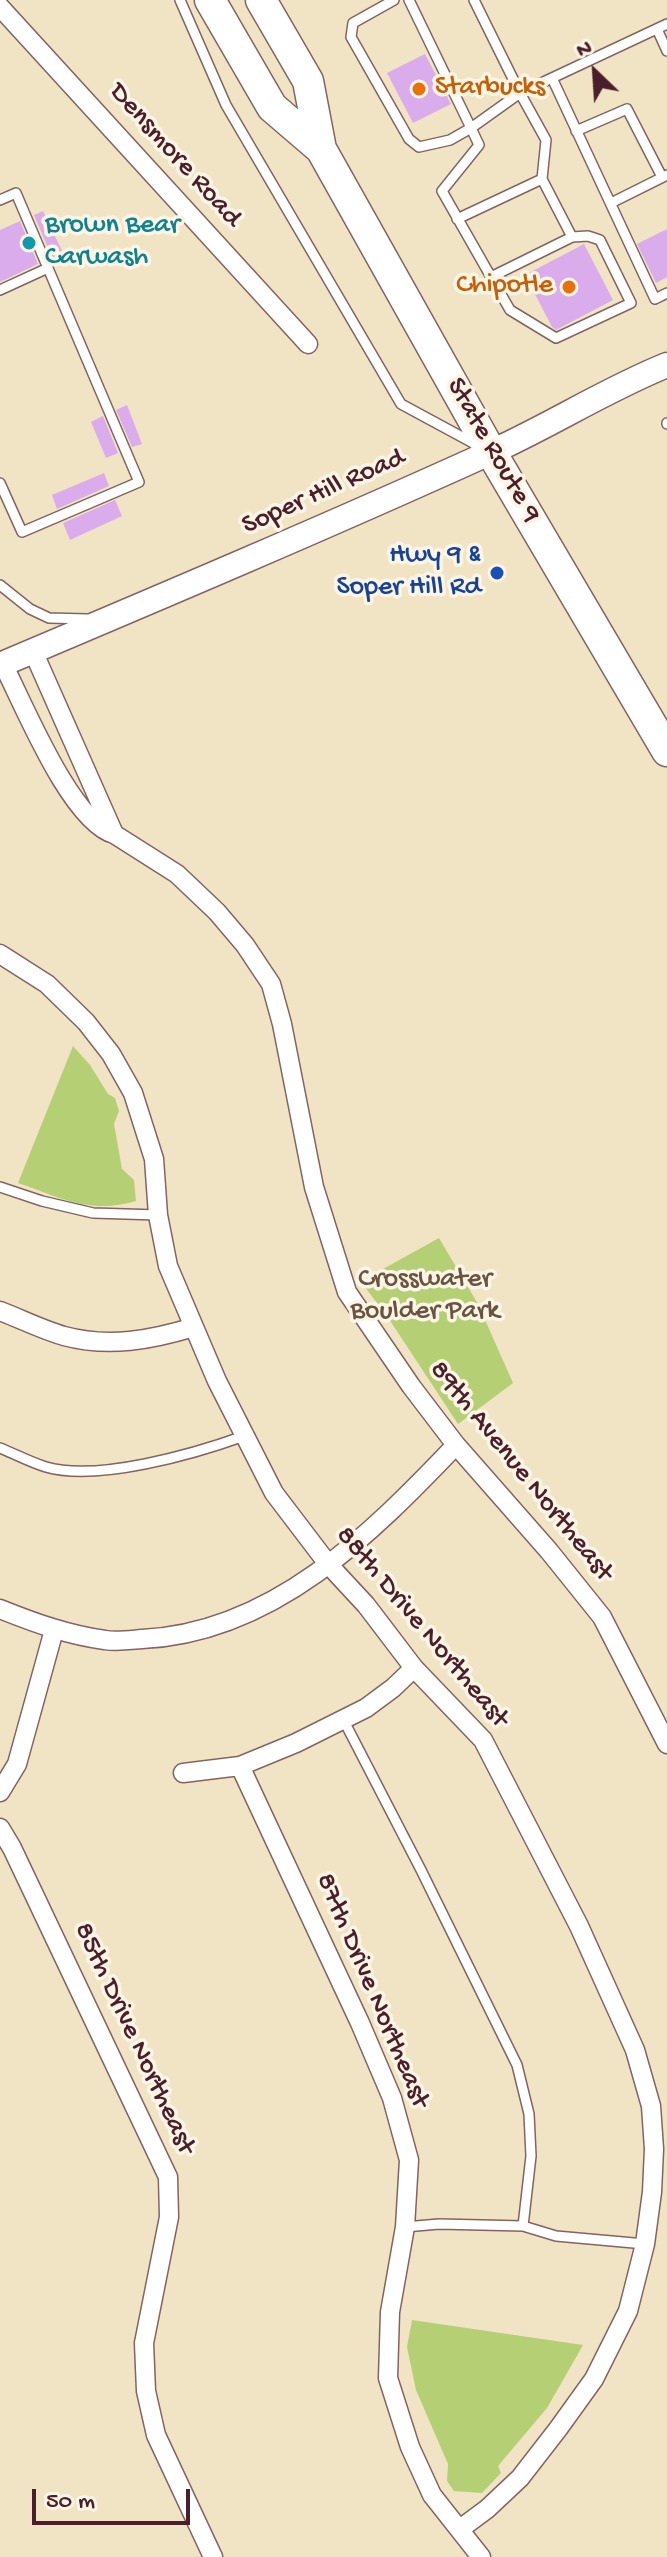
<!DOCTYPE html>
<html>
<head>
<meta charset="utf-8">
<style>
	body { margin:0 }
	#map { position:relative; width:667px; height:2557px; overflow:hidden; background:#f0e4c5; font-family:"Gochi Hand",sans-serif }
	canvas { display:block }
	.north { position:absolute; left:555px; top:32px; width:80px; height:80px; -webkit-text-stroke:6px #fcf5e5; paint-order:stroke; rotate:335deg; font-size:22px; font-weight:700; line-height:32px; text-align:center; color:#4a1f2b }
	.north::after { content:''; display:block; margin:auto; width:28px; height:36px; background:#4a1f2b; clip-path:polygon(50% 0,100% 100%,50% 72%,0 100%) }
	.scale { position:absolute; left:32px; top:2489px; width:158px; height:36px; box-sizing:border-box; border:4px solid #4a1f2b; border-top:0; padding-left:10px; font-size:24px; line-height:28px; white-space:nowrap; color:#4a1f2b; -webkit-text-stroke:6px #fcf5e5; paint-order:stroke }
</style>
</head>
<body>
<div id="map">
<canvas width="667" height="2557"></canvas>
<div class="north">N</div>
<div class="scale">50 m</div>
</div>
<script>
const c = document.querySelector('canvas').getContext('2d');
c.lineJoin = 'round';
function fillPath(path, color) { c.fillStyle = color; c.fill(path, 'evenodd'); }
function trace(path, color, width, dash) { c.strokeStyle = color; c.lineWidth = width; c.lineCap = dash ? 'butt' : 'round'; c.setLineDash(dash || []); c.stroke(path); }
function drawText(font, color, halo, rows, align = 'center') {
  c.font = font + ' "Gochi Hand",sans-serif'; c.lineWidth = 7; c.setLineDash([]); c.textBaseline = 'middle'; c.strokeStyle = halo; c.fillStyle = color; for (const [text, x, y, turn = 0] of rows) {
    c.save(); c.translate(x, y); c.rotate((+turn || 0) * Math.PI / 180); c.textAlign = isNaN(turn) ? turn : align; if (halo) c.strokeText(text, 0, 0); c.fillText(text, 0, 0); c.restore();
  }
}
const green = new Path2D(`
	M73,1046l17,19 18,29 7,4 4,13 -5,13 8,45 12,11 2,21c-47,14 -76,-4 -118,-18z
	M439,1238l39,66 35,79 -55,41 -71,-108 -23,-30 10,-12z
	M412,2320l171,25 -36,63 -49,58 3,7 -19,20 -28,-2 -7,-10 1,-17 -32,-74 -9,-43z`);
const building = new Path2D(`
	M425,54l26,50 -38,19 -26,-50z
	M43,211l21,44 -11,5 -19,-45z
	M20,221l18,43 -38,18v-52z
	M667,229v48l-11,6 -19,-39z
	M584,244l29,56 -57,30 -4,-3 -27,-52z
	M127,405l15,39 -10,3 -16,-37z
	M103,416l15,37 -12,5 -15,-36z
	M104,473l5,13 -52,23 -5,-14z
	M115,500l7,16 -52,24 -7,-17z`);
const service = new Path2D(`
	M180,0l46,105 175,299 74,40
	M394,0l-41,23 -2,14 58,102 10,8 31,-7 21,-12 -62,-128
	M474,0l46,93 147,-69
	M657,29l10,22
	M552,78l103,221 12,-6
	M520,93l26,47 -4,39 30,58 -81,40 -49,-86 37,-46 -8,-17z
	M576,131l51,-22 35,68
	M0,200l16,-7 123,289 -117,50 -22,-49
	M611,203l56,-28
	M457,219l85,-40
	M491,277l19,33 46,28 75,-35 -31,-63 -12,-4 -16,1
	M0,290l48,-22
	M667,423v1
	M0,585l30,24 19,9 38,1
	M0,1187l42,14 51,12 65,2
	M0,1448c15,6 30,14 46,19 51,15 148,-13 198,-31
	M344,1721l77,149 96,195 12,49 2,42 -8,70
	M405,2227l34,-3 84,2 33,10 89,8`);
const minor = new Path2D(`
	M0,7l308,337
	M33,651l81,183
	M3,664c21,41 68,158 111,170l63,40 40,38 28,33 26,39 11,40 32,163 33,105 64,94 45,59 93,106 53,66 65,127
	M0,954l47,30 39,38 25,32 22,39 21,66 4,56 10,51 49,115 57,112 54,71 38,41 48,63 69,72 96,186 56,124 16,56 3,43 -2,43 -7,52 -17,67 -34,68 -36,50 -38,49 -33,31 -27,20
	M0,1311c21,8 43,19 64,25 45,12 87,4 130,-9
	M0,1609c35,14 68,26 105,31 12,2 25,0 37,-1 131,-6 229,-105 314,-194
	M240,1766l120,257 32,75 17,62 -4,67 -15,85 -2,66 22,69 22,48 49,62
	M183,1773l57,-7 56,-23 70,-35 27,-20 21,-20
	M0,1792l17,-28 37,-134
	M0,1828l12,20 156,329 1,40 -25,126 2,48 10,44 57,122`);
const tertiary = new Path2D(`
	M0,665c163,-69 326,-138 487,-211 61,-27 118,-64 180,-89`);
const primary = new Path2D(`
	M210,0l62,107 49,42
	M261,0l47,81 13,68 170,303 176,299`);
const markers = [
	[419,89,8,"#e8710a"],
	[29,243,8,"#0f9aa8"],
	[569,287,8,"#e8710a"],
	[497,573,8,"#1a4fb4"]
];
const foodNames = [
	["Starbucks",435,89],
	["Chipotle",553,287,"right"]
];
const streetNames = [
	["Densmore Road",174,156,48],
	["State Route 9",492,451,60],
	["Soper Hill Road",324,493,-24],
	["89th Avenue Northeast",520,1472,51],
	["88th Drive Northeast",421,1628,50],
	["87th Drive Northeast",371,1991,67],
	["85th Drive Northeast",133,2039,65]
];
const cultureNames = [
	["Brown Bear",45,227],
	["Carwash",45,259]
];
const transitNames = [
	["Hwy 9 &",481,557],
	["Soper Hill Rd",481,589]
];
const parkNames = [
	["Crosswater",425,1281],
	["Boulder Park",425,1313]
];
fillPath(green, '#b5cf74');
fillPath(building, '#daaceb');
trace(service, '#846461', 12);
trace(minor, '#846461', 21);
trace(tertiary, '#846461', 27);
trace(primary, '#846461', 33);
trace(service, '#fff', 9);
trace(minor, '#fff', 18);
trace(tertiary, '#fff', 24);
trace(primary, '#fff', 30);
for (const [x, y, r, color] of markers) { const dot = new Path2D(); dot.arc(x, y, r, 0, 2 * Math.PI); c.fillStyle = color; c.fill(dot); trace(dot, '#fcf5e5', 3); }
drawText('28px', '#c56008', '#fcf5e5', foodNames, 'left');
drawText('28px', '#4a1f2b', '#fcf5e5', streetNames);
drawText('28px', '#0d838f', '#fcf5e5', cultureNames, 'left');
drawText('28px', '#164399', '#fcf5e5', transitNames, 'right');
drawText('28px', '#6a5441', '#fcf5e5', parkNames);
</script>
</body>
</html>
